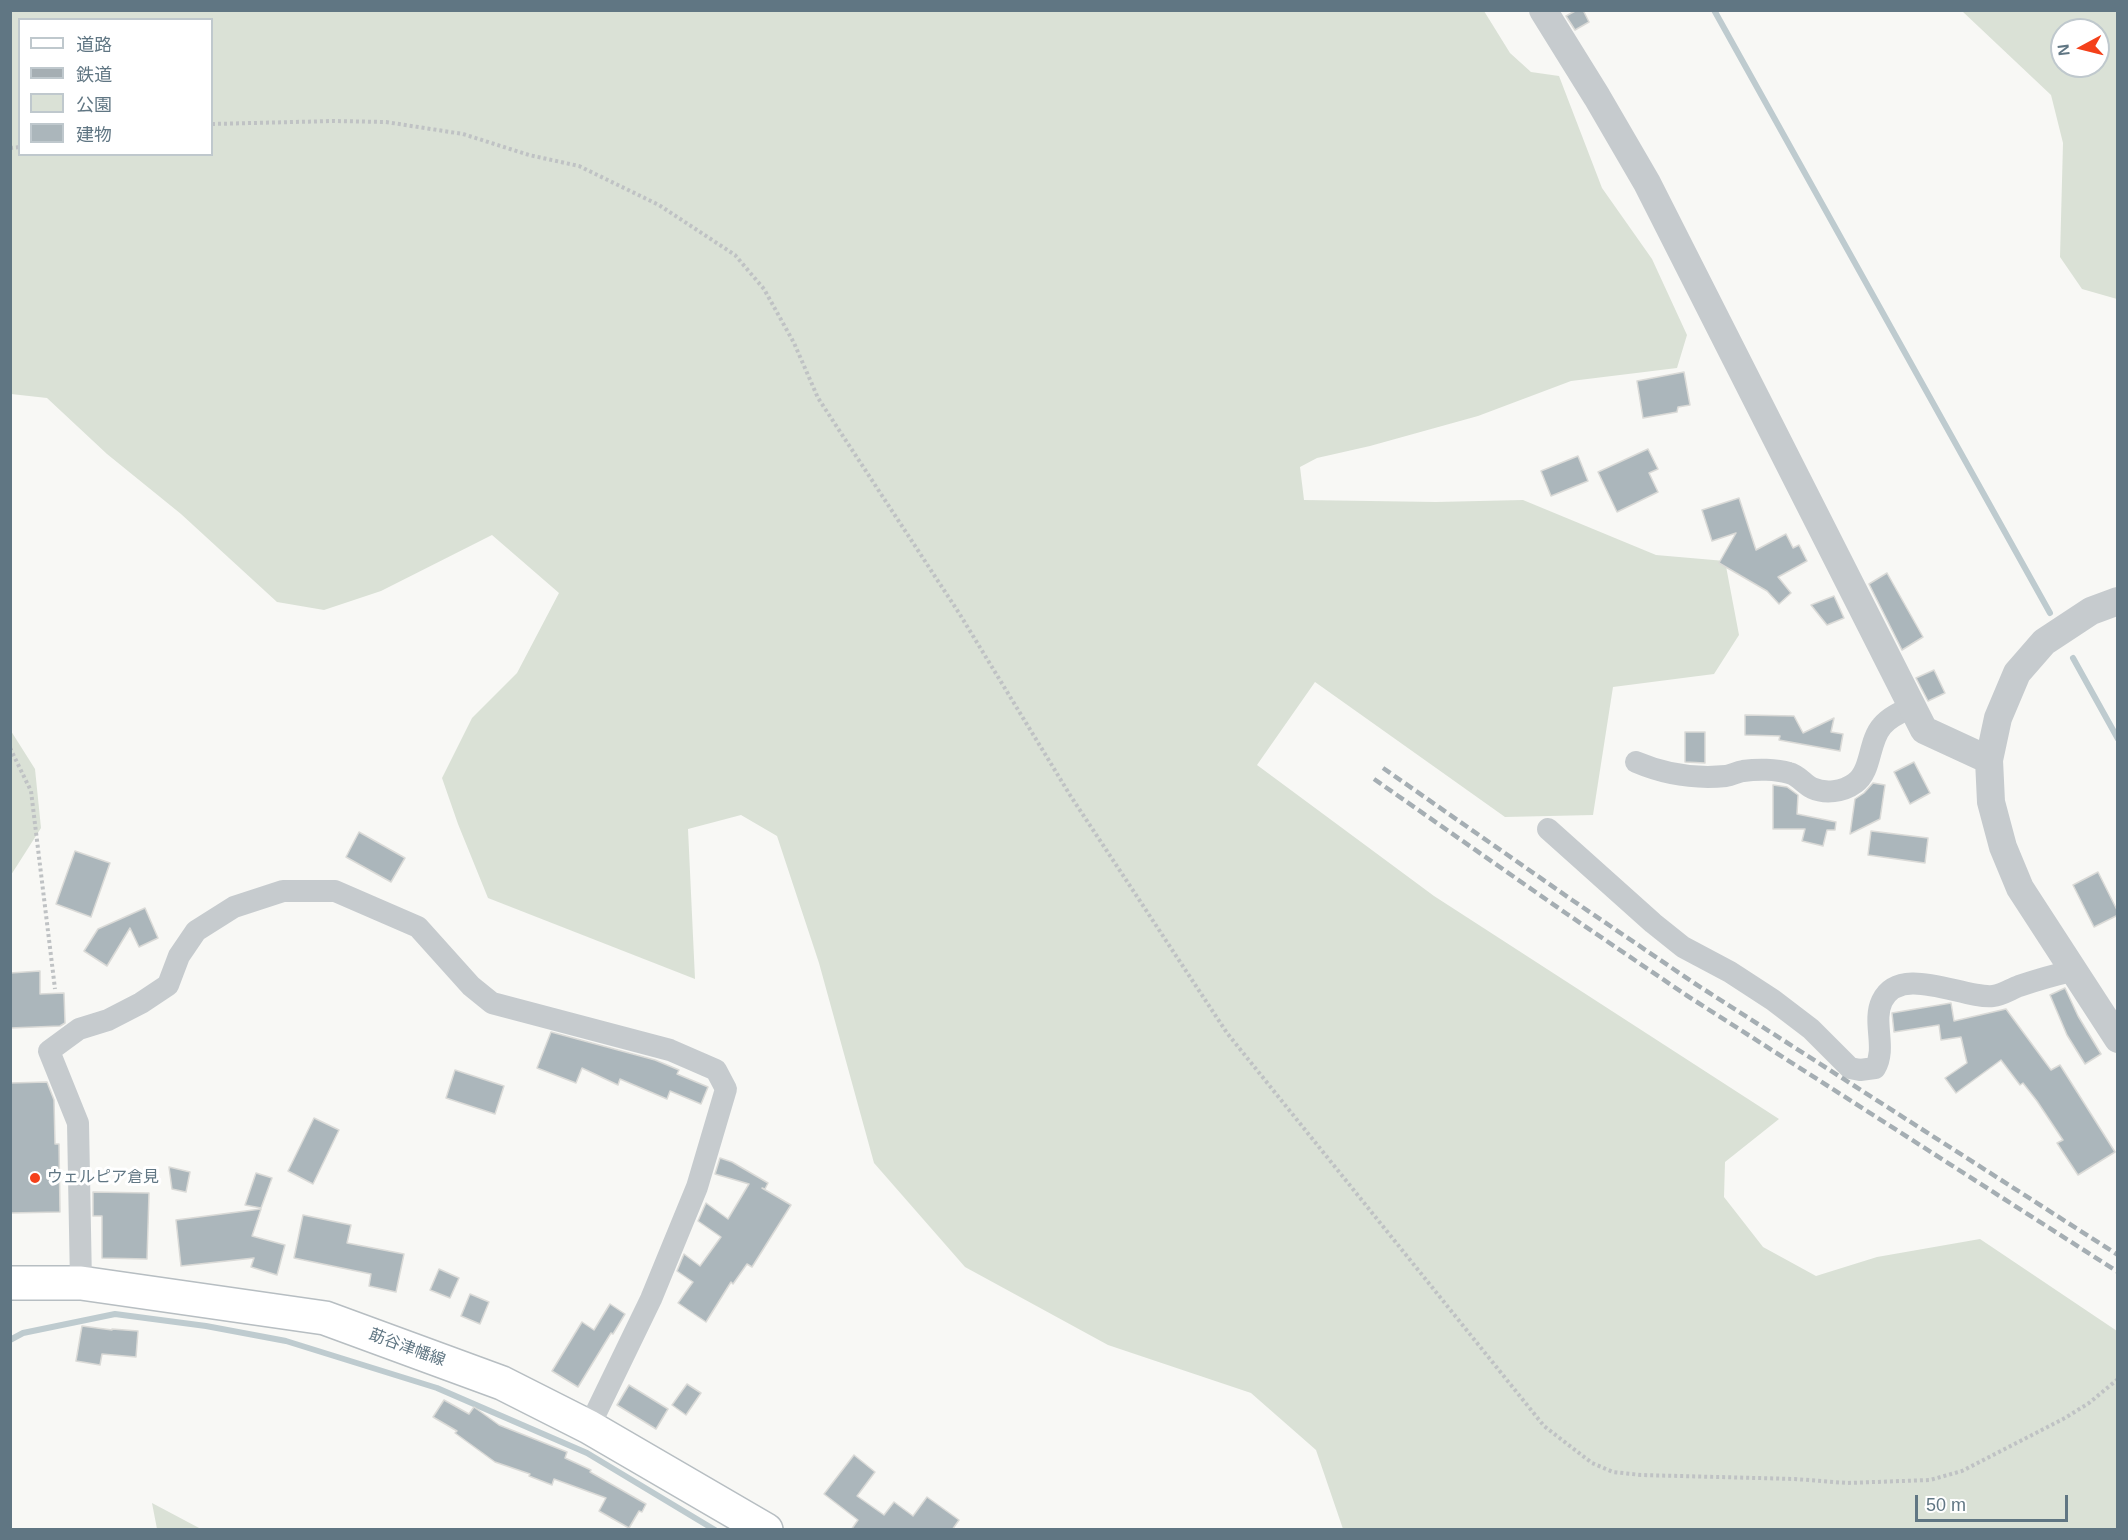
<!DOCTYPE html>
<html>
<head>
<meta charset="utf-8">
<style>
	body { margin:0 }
	#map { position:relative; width:2128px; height:1540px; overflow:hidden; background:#f8f8f5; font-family:Helvetica,"Noto Sans JP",sans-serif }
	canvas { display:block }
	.frame { position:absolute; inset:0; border:12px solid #607683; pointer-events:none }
	.legend { position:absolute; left:18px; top:18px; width:195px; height:138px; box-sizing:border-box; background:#fff; border:2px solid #bfc8cd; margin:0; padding:8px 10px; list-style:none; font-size:18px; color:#607683 }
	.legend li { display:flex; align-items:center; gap:12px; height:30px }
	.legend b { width:30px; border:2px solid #bfc8cd }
	.north { position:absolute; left:2050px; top:18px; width:60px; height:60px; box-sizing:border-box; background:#fff; border:2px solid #bfc8cd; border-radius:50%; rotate:263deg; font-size:16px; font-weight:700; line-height:24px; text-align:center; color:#607683 }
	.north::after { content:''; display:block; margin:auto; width:21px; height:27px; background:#f4401a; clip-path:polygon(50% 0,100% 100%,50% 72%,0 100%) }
	.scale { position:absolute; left:1915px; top:1495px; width:153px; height:27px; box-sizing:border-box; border:3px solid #607683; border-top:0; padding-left:8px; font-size:18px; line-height:21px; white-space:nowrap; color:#607683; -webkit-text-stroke:4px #fff; paint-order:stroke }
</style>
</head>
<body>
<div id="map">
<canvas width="2128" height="1540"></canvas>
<div class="frame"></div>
<ul class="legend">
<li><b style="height:8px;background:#fff"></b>道路</li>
<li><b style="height:8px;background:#a5aeb3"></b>鉄道</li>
<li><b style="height:16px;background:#dae1d6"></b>公園</li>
<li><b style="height:16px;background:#abb6bb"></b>建物</li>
</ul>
<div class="north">N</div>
<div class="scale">50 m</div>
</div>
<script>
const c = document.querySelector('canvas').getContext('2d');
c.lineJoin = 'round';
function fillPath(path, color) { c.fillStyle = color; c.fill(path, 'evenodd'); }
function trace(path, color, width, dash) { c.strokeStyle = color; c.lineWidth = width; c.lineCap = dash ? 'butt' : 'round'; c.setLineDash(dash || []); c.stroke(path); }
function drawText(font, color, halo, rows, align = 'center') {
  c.font = font + ' Helvetica,"Noto Sans JP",sans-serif'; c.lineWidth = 6; c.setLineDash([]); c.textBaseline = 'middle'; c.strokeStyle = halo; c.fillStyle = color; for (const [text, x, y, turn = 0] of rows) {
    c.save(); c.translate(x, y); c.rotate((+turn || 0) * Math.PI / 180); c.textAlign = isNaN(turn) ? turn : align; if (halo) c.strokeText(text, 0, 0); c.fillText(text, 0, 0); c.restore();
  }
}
const green = new Path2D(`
	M10,11h1474l26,42 21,19 28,4 43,112 50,71 35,76 -10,33 -106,13 -93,35 -108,30 -53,12 -17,9 4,33 132,2 87,-2 133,55 69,6 14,74 -25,39 -101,13 -20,128 -88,2 -190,-135 -58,83 177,131 345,223 -54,43 -1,35 39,50 53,29 61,-19 103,-18 137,92v198h-774l-27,-79 -65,-57 -143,-48 -143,-78 -91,-104 -55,-200 -42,-127 -36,-21 -53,14 7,150 -207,-81 -30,-74 -16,-46 30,-60 45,-45 42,-80 -67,-58 -111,56 -57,19 -47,-8 -96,-88 -74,-60 -60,-56 -36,-4zM20,20h192v134h-192z
	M1962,11h155v288l-35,-10 -22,-32 3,-114 -12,-48zM2062,30h36v36h-36z
	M11,731l24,38 6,59 -30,47z
	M152,1503l49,26h-44z`);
const stream = new Path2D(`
	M1714,10l336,603
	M2073,658l45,81
	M10,1340l13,-7 92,-19 91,12 80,15 151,47 150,65 128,77`);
const building = new Path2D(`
	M1577,10h6l6,12 -14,8 -9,-14z
	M1684,372l6,33 -12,2 -1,5 -34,6 -6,-37z
	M1648,449l10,20 -9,4 9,19 -41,20 -19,-40z
	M1578,456l10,25 -37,15 -10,-25z
	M1739,498l17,52 30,-16 7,14 6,-3 8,16 -29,16 13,16 -12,11 -12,-13 -48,-28 17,-30 -24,8 -10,-31z
	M1887,573l36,64 -21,13 -33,-66z
	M1834,596l10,22 -17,7 -16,-20z
	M1934,670l11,23 -17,8 -12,-23z
	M1745,715l49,1 9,17 31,-15 -3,14 12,2 -3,17 -61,-11 1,-4 -35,-1z
	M1685,732h20v31l-20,-1z
	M1914,762l16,31 -20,11 -16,-32z
	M1873,783l12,2 -5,34 -30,15 5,-35 9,-6z
	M1773,785l14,2 11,8 -1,19 39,8 -1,8h-8l-4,16 -21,-5 3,-12h-32z
	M1871,831l57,7 -3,25 -57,-8z
	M359,832l46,26 -14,24 -45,-25z
	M75,851l35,12 -19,54 -35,-13z
	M2098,872l20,40v3l-24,12 -21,-42z
	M145,908l13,30 -19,9 -9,-19 -23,38 -23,-15 14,-22z
	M40,971v23l24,-1 1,30 -5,3 -50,2v-55z
	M2065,988l13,28 23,38 -16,10 -18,-29 -17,-40z
	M1951,1003l3,18 52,-12 45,61 9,-5 55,87 -37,23 -21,-32 6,-3 -26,-39 -14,-18 -3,2 -19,-25 -45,33 -11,-15 22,-15 -6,-26 -20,3 -2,-15 -45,7 -2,-19z
	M551,1032l104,28 24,10 -2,4 31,13 -7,17 -31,-13 -3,8 -47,-20 -2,6 -36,-17 -6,15 -39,-15z
	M455,1070l49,16 -9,28 -49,-16z
	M47,1082l7,18 1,44h4l1,68 -50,1v-130z
	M314,1118l25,12 -26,54 -25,-13z
	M720,1158l12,4 36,21 -3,6 -3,-1 29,17 -39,62 -5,-3 -14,20 -2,-2 -25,40 -28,-19 15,-21 -16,-11 7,-17 16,12 21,-29 -23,-16 8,-18 22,16 21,-35 -34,-10z
	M169,1167l21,5 -4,20 -14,-3z
	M256,1173l16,5 -11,30 -16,-3z
	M93,1192l56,1 -2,66 -45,-1v-42h-9z
	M261,1209l-9,27 33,9 -8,30 -26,-8 3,-9 -73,8 -5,-46z
	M303,1215l48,10 -4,18 57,11 -8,38 -27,-6 2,-12 -77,-16z
	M439,1269l20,9 -9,20 -20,-8z
	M470,1294l19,8 -9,22 -19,-8z
	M610,1304l15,10 -12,20 -2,-1 -33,54 -26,-16 30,-49 12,8z
	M82,1326l30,4v-1l26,2 -2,26 -34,-3 -2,11 -24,-4z
	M687,1384l14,9 -15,22 -14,-10z
	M629,1385l39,24 -12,20 -39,-24z
	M444,1400l25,14 5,-7 25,18 68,27 -2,6 26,12 -1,2 56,32 -4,8 -3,-1 -10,17 -30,-17 7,-13 -52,-19 -2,6 -23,-9 1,-2 -35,-12 -40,-29 2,-2 -24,-14z
	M854,1455l21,17 -18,24 27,19 10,-13 19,14 14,-19 32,23 -7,10h-101l7,-10 -34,-26z`);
const path = new Path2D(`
	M212,124l122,-3 52,1 77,12 66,21 50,11 80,39 76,50 29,34 30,54 24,55 141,215 111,182 157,238 317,393 48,37 21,9 28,3 154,4 52,4 83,-3 32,-9 103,-53 24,-15 29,-24
	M10,148l10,-1
	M10,748l21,43 24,198`);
const minor = new Path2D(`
	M1636,762c28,12 59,17 90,14 6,-1 11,-4 17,-5 14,-2 33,-2 46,2 9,2 15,11 23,15 13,6 31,4 43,-5 17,-12 13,-41 27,-57 7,-9 19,-14 30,-19
	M1548,829l105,94 30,24 47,25 43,28 38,29 39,39 10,2 15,-2c12,-20 -3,-46 7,-67 18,-38 81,-2 111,-5 9,-1 18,-7 26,-10 18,-6 35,-11 53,-15
	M81,1283l-3,-160 -29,-72 30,-22 29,-9 33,-17 27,-18 11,-29 17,-25 38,-24 49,-16h52l83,36 53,59 21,17 178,47 46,20 10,19 -29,98 -46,112 -62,128`);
const tertiary = new Path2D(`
	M1543,10l54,87 50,86 277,547 65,30
	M2118,601l-27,10 -47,31 -27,31 -19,45 -9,42 2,42 12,45 17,41 98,151`);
const secondary = new Path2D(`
	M10,1283h71l244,35 177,65 87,44 177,103`);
const rail = new Path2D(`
	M1383,768l189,132 122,83 424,272
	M1374,779l193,135 119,81 432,277`);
const markers = [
	[35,1178,6,"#f4401a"]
];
const poiNames = [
	["ウェルピア倉見",47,1178]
];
const streetNames = [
	["莇谷津幡線",407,1348,20]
];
fillPath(green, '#dae1d6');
trace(stream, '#becbcf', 6);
fillPath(building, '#abb6bb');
trace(building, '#dadad7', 1.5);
trace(secondary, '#b7bec2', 36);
trace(path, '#bfc2c4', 4, [3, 3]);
trace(minor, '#c6cbce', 22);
trace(tertiary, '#c6cbce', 28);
trace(secondary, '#fff', 33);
trace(rail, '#a5aeb3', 4.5, [9, 4.5]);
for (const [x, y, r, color] of markers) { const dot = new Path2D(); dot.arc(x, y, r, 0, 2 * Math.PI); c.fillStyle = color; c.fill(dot); trace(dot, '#fff', 2); }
drawText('16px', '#607683', '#fff', poiNames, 'left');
drawText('16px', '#607683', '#fff', streetNames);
</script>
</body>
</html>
